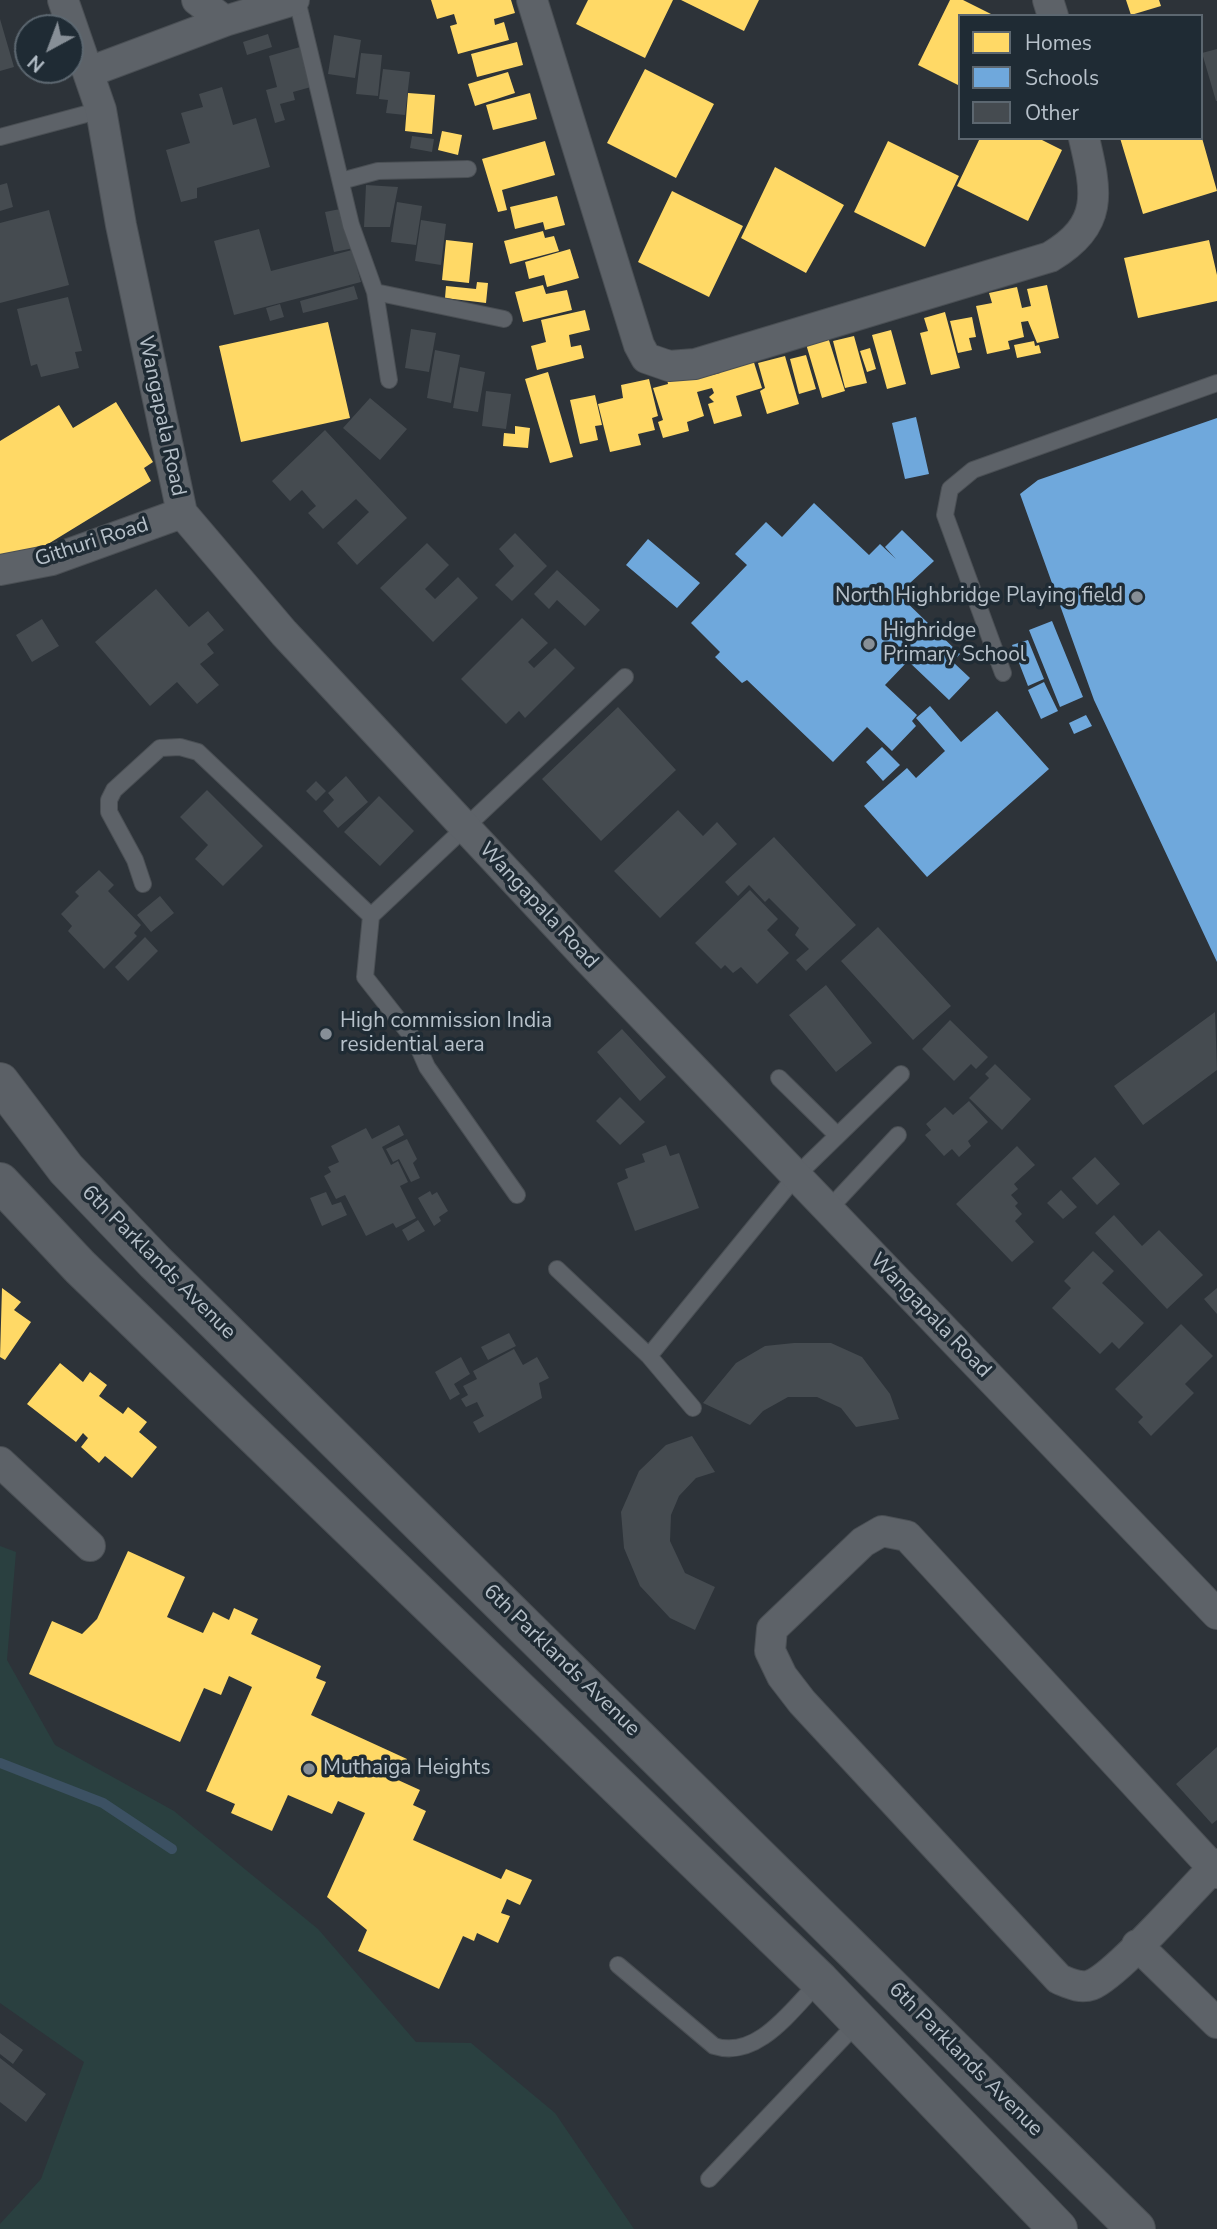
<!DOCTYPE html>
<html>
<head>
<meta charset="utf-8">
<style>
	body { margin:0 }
	#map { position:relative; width:1217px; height:2229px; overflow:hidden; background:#2d3339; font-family:"Nunito Sans",sans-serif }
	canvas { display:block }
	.legend { position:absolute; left:958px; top:14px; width:245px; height:126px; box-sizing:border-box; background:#1f2b34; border:2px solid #5c6770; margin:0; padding:9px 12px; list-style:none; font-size:21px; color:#b7c1ca }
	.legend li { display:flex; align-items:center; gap:14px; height:35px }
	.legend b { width:35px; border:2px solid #5c6770 }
	.north { position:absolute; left:14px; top:14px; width:70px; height:70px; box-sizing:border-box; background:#1f2b34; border:2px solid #5c6770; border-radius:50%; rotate:221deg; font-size:19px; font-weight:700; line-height:28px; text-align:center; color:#b7c1ca }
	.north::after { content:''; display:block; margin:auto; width:24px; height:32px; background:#878f97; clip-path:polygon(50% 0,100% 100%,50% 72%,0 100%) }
</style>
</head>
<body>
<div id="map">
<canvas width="1217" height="2229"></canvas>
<ul class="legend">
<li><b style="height:19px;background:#ffd966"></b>Homes</li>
<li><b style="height:19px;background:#6fa8dc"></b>Schools</li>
<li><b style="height:19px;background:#454b50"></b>Other</li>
</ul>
<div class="north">N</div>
</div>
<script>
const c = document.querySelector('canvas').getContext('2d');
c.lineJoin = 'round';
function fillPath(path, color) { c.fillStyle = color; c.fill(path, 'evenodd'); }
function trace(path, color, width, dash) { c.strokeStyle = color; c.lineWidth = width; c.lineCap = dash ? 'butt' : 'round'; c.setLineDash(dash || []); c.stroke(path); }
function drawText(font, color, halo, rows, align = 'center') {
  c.font = font + ' "Nunito Sans",sans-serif'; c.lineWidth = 7; c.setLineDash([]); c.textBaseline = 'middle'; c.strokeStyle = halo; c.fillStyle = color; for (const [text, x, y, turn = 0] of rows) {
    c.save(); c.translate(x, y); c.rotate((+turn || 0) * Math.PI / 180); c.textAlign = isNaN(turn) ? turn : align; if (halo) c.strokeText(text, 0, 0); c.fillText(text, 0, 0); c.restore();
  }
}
const green = new Path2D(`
	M0,1546l16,6 -9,108 48,85 119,66 144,118 98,113 55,1 84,70 79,116h-634v-5l41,-45 43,-117 -84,-59z`);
const homes = new Path2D(`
	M431,0h80l4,13 -21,6 1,6 9,-3 5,18 -51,14 -8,-28 7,-2 -3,-10 -17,5z
	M588,0h85l-28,58 -69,-34z
	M681,0h78l-15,31z
	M950,0h13l32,16h-35v70l-42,-21z
	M1126,0h33l2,6 -30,9z
	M517,42l6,23 -46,12 -6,-23z
	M645,69l69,35 -38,74 -69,-35z
	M508,72l7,21 -40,13 -7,-22z
	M408,93l27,2 -3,39 -27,-3z
	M530,93l7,26 -44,11 -7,-25z
	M442,131l20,4 -4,20 -20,-5z
	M980,138h58l24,12 -34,71 -71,-35z
	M1120,138h82l15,53 -74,23z
	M545,141l10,34 -53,15 5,20 -9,2 -16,-53z
	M888,141l71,35 -34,71 -71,-35z
	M775,167l69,38 -38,68 -65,-35z
	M672,191l71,35 -34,71 -71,-35z
	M557,196l8,29 -20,5 -2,-8 -28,7 -5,-22z
	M543,231l2,7 9,-2 5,15 -49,13 -6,-23z
	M446,240l27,3 -4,40 -27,-3z
	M1209,240l8,35v26l-79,17 -14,-60z
	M570,249l9,29 -32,9 -3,-12 -15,4 -4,-17z
	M477,282l11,1 -2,20 -41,-5 1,-12 30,3z
	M543,285l3,9 21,-4 5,20 -49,12 -8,-30z
	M1047,285l12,53 -22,5 -9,-22 -7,1 3,15 -16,4 2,8 -23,5 -11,-48 16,-3 -3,-10 28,-6 5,21 9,-2 -4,-17z
	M585,310l5,20 -21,5 2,12 10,-2 3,13 -47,12 -6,-24 15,-4 -5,-22z
	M945,312l15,56 -29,7 -11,-42 8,-2 -4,-13z
	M972,317l4,20 -7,1 3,12 -14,3 -8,-32z
	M328,322l22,96 -109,24 -22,-96z
	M891,330l15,54 -19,5 -15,-54z
	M854,336l13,47 -22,5 -12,-47z
	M828,337l17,54 -23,7 -16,-54z
	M1034,341l1,5 4,-1 2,8 -24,5 -3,-13z
	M870,348l6,21 -9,3 -7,-21z
	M751,353l11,35 -26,8 6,20 -28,8 -6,-20 6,-2 -5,-5 5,-4 -2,-5 -15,4 7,24 -17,6 2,9 -26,7 -5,-16 5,-2 -10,-32 15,-4 -2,-10 38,-11 4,13 12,-3 -4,-10z
	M806,355l10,34 -17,5 -9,-35z
	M785,356l14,48 -32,10 -7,-23 5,-3 -7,-25z
	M548,372l25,85 -23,6 -25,-84z
	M649,379l9,37 -6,2 3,12 -17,4 3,11 -31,7 -12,-48 25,-6 -2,-13z
	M595,395l7,30 -7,1 3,14 -18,4 -10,-44z
	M116,402l37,60 -9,6 7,13 -134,82 -17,-7v-115l59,-36 14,23z
	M515,426l15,2 -2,20 -25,-2 1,-13 11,1z
	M2,1288l19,14 -7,8 17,12 -26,38 -5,-3z
	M60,1363l23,19 7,-10 17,13 -8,11 24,18 5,-7 19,15 -8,10 18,15 -25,31 -27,-22 -6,7 -18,-16 7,-9 -5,-5 -7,9 -49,-38z
	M128,1551l57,26 -18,40 36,16 10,-21 16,8 5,-12 24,11 -7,15 70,32 -5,12 10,4 -15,33 96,44 -9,21 22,10 -7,15 13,6 -13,29 88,39 5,-10 26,11 -12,25 -13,-6 -6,14 9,3 -12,27 -21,-10 -3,8 -11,-5 -24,53 -81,-38 9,-21 -40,-33 38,-84 -27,-12 -6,13 -44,-19 -16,36 -41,-18 4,-9 -29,-13 46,-104 -23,-11 -8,19 -17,-7 -24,54 -151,-68 23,-53 30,13 15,-15z`);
const schools = new Path2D(`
	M916,417l13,57 -24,5 -13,-56z
	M1217,418v544l-123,-262 -74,-206 18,-14z
	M814,503l55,52 11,-11 16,15 -11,-12 17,-17 32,31 -36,33 62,60 -7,8 17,16 -21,22 -41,-39 -23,24 32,30 -5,6 4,5 -24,25 -25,-24 -34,35 -86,-82 -5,3 -27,-26 5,-5 -29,-29 56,-58 -12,-11 31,-32 16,15z
	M648,539l52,44 -23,25 -51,-43z
	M1052,621l31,76 -23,10 -31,-77z
	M1028,640l16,39 -16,7 -16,-41z
	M1044,682l14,29 -17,8 -13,-29z
	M930,706l31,36 36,-31 52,58 -122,108 -63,-71 43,-38 9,10 29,-27 -29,-33z
	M1086,715l6,11 -18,8 -5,-11z
	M882,747l18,18 -17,16 -17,-19z`);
const stream = new Path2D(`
	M0,1763l103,40 69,46`);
const building = new Path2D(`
	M0,19l14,48 -14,4z
	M268,34l4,13 -25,8 -4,-13z
	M334,35l27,5 -6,38 -27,-4z
	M300,47l11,40 -18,5 2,8 -15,4 5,16 -10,3 -9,-33 11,-3 -8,-31z
	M1217,49v52h-1l-14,-48z
	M361,53l21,2 -4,41 -22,-2z
	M383,69l27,3 -5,43 -19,-2 2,-13 -9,-1z
	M222,87l11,38 23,-7 14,49 -73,21v10l-16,4 -15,-52 24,-7 -9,-30 22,-6 -4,-13z
	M412,136l22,3 -2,13 -22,-4z
	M7,183l6,24 -13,4v-26z
	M366,185l32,2 -8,40h-26z
	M397,202l25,4 -6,39 -25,-3z
	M345,208l9,40 -20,4 -9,-40z
	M49,210l20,75 -69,18v-80z
	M421,220l25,4 -5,41 -26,-4z
	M259,229l12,42 81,-21 9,32 -127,33 -20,-74z
	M354,286l4,13 -55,14 -3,-12z
	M68,297l14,54 -7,1 4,16 -38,9 -4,-13 -6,2 -14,-57z
	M280,304l4,13 -14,4 -4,-13z
	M411,329l25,4 -7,39 -24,-4z
	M435,350l25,5 -9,48 -24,-5z
	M460,367l25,5 -7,40 -25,-4z
	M486,391l25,3 -5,35 -24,-3z
	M370,398l37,31 -27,31 -37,-32z
	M325,430l82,88 -50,47 -20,-22 32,-31 -13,-13 -33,30 -15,-16 8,-7 -14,-16 -12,11 -18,-20z
	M515,533l32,33 -35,35 -17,-16 19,-19 -15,-17z
	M427,543l22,22 -24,24 10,10 23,-22 20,21 -45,44 -53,-54z
	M557,570l43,40 -15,16 -28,-26 -8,9 -15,-15z
	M156,589l33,38 19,-16 16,19 -17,14 7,9 -14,11 19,21 -22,19 -20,-22 -27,24 -55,-64z
	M522,618l26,25 -20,19 6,6 21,-20 20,20 -50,50 -6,-7 -13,13 -45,-45z
	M42,619l17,27 -27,16 -16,-27z
	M618,707l58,63 -75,71 -59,-62z
	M346,776l22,26 -30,26 -15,-17 11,-11 -6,-7z
	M316,781l10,10 -10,10 -10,-10z
	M207,790l56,56 -40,40 -28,-27 13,-14 -28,-28z
	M379,796l35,35 -34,35 -36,-34z
	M678,810l25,26 14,-14 20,22 -77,74 -46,-47z
	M774,837l82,88 -50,46 -10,-11 13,-11 -14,-14 4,-7 -30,-30 -4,4 -16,-17 -11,11 -13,-14z
	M99,870l15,15 -6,6 33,34 -7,8 3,3 -33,33 -36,-38 4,-5 -11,-12 18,-18 -4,-4z
	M750,890l28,29 -11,11 22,23 -32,31 -16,-17 -8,6 -8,-8 -4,4 -26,-26z
	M160,896l14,17 -23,19 -14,-17z
	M878,927l73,79 -38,34 -72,-79z
	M145,937l13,14 -30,30 -13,-14z
	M826,985l46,58 -36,29 -47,-57z
	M1215,1012l2,58 -74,55 -29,-39z
	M950,1020l38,37 -12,12 -5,-5 -17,17 -32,-32z
	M622,1029l44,48 -26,24 -43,-49z
	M995,1064l36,35 -29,31 -33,-32 20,-20 -4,-4z
	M620,1097l25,25 -25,23 -24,-24z
	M969,1101l19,21 -20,19 3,5 -12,11 -7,-8 -8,7 -19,-21 6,-5 -5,-6 19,-17 8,8z
	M399,1125l5,10 -22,12 9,18 7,-4 10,21 -8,4 16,32 -20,10 -3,-5 -27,13 -21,-41 -9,4 -12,-23 7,-4 -3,-5 11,-5 -8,-16 35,-18 6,11z
	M407,1139l10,20 -4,4 7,15 -9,4 -12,-23 -6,3 -7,-13z
	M666,1145l4,11 9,-3 20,55 -64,23 -18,-48 11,-5 -3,-9 20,-7 -3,-8z
	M1017,1146l18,19 -21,19 4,5 -7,6 7,8 -3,3 7,8 -7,7 19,21 -22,20 -56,-58z
	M1095,1157l25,27 -23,21 -25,-27z
	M1061,1190l16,17 -14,12 -16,-16z
	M430,1191l2,4 5,-3 11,19 -9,6 2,4 -7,5 -16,-28z
	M326,1192l6,13 9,-3 6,13 -25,11 -12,-28z
	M1114,1215l28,31 17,-16 44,45 -36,34 -72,-76z
	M418,1220l7,11 -17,10 -6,-11z
	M1093,1251l21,20 -12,12 42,40 -25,26 -7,-7 -12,12 -48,-46 19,-20 -7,-7z
	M1217,1288v26l-13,-15z
	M1181,1324l32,32 -28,28 9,9 -43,43 -13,-14 5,-5 -28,-28z
	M509,1333l7,13 -28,14 -7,-13z
	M794,1343h37l31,14 28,37 9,25 -43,8 -15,-19 -24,-11h-29l-25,14 -13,14 -47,-22 33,-40 29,-17z
	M514,1349l9,16 14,-8 12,21 -10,5 3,15 -63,35 -6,-11 11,-6 -7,-14 -11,5 -5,-8 7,-4 -5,-9 14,-7 -4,-8z
	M461,1357l9,17 -16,10 6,10 -10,6 -15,-28z
	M692,1436l23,36 -19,6 -17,18 -8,19 -1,26 15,32 30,14 -20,43 -25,-12 -30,-32 -16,-38 -3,-36 18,-41 27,-26z
	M1217,1747v73l-5,4 -36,-40z
	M0,2033l23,17 -10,14 -13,-10z
	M0,2058l46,36 -20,28 -26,-20z`);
const lane = new Path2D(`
	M297,0l54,225 24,67 14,88
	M0,137l101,-27
	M341,181l37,-10 90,-2
	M375,292l129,27
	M1003,673l-58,-158 5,-26 23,-19 244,-87
	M143,884l-8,-24 -26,-48v-12l5,-10 46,-42 20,-1 18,5 173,164
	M779,1078l58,57
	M517,1195l-90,-128 -11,-25 -51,-65 6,-61 254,-239
	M828,1210l70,-75
	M557,1269l92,87 147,-180 105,-102
	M649,1356l44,52
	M618,1965l96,81c44,14 78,-37 106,-65
	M709,2179l151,-159`);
const street = new Path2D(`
	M63,0l38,110 20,115 61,288 102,120 304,326 629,655
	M197,0l28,21
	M532,0l107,345 7,13 23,8 26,-2 355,-107c54,-32 47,-64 34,-119
	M1048,0l5,16
	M89,72l136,-51 69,-21
	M0,570l52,-10 130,-47
	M0,1462l90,84
	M1217,1864l-4,4c-24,24 -96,107 -122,117 -11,4 -22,-2 -32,-6l-257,-277 -20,-26 -12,-25 2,-22 91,-87 19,-11 25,5 306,332 4,5
	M1137,1945l80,78`);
const secondary = new Path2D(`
	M0,1082l66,87 89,93 981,967
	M0,1182l80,85 740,714 238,248`);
const markers = [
	[1137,597,7,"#878f97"],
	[869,644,7,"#878f97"],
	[326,1034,7,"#878f97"],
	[309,1769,7,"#878f97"]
];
const streetNames = [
	["Wangapala Road",161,416,78],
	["Githuri Road",92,543,-18],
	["Wangapala Road",538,906,47],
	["6th Parklands Avenue",158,1263,45],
	["Wangapala Road",930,1316,46],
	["6th Parklands Avenue",561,1661,44],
	["6th Parklands Avenue",965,2060,45]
];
const poiNames = [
	["North Highbridge Playing field",1123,597,"right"],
	["Highridge",883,632],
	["Primary School",883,656],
	["High commission India",340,1022],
	["residential aera",340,1046],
	["Muthaiga Heights",323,1769]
];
fillPath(green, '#2a4040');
fillPath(homes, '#ffd966');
fillPath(schools, '#6fa8dc');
trace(stream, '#3c5163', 10);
fillPath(building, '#454b50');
trace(lane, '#4a4f54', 18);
trace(street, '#4a4f54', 32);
trace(secondary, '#4a4f54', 40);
trace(lane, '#5d6268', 16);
trace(street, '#5d6268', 30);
trace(secondary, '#5b6066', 38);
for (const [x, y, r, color] of markers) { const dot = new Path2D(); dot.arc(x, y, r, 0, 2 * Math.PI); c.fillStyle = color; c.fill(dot); trace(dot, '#1f2b34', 2.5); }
drawText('21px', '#b7c1ca', '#1f2b34', streetNames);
drawText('21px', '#b7c1ca', '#1f2b34', poiNames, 'left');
</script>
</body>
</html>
